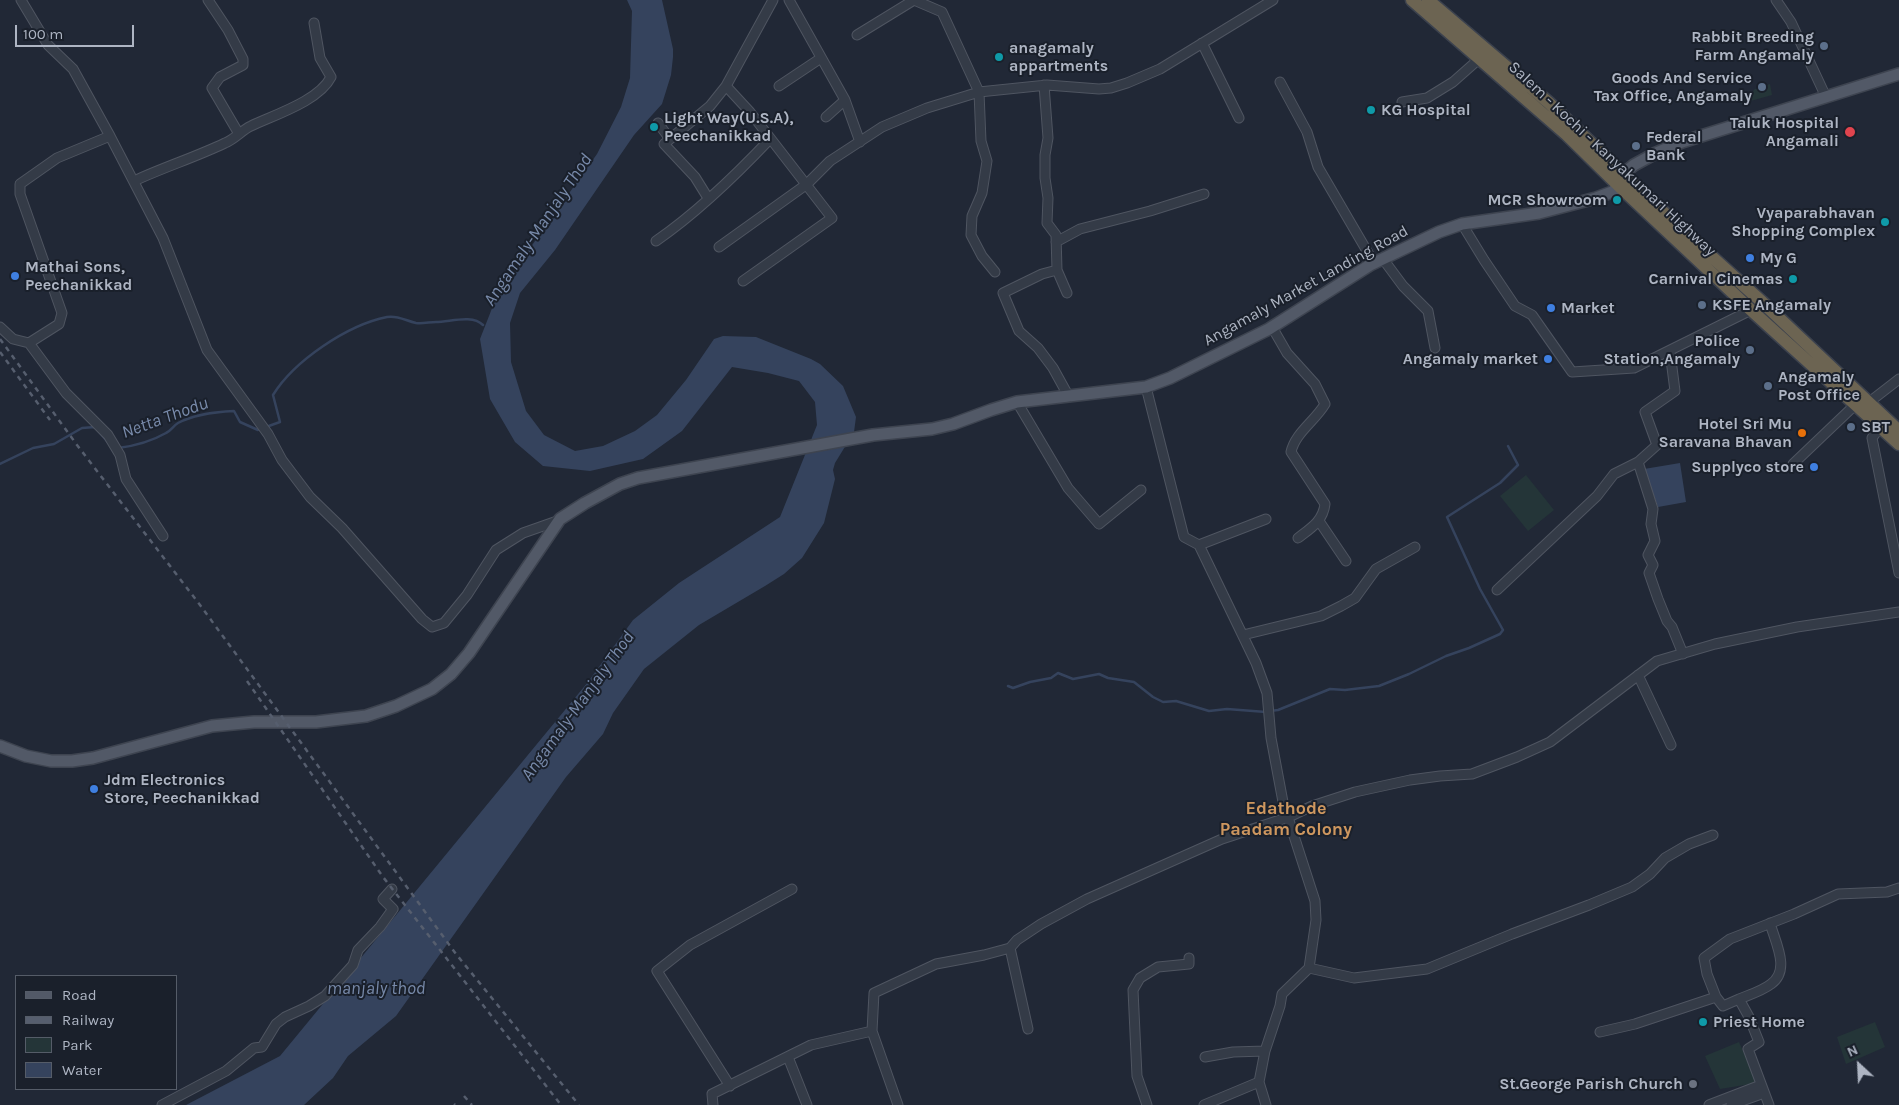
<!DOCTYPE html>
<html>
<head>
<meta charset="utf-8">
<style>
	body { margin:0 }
	#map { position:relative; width:1899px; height:1105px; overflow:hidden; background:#212836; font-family:Karla,sans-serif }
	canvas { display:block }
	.legend { position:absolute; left:15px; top:975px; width:162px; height:115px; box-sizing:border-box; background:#1a202b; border:1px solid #555c68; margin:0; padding:6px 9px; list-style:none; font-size:15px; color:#aeb5c3 }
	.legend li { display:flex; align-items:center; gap:10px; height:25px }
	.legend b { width:25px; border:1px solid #555c68 }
	.north { position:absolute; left:1834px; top:1040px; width:50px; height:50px; -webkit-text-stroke:4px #1a202b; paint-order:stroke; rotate:335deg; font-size:14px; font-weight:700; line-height:20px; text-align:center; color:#aeb5c3 }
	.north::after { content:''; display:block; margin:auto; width:18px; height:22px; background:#aeb5c3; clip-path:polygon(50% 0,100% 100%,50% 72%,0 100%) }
	.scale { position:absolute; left:15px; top:25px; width:119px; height:22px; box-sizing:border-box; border:2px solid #aeb5c3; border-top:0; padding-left:6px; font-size:15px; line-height:18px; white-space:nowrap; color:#aeb5c3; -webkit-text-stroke:4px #1a202b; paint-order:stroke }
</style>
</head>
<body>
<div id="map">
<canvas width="1899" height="1105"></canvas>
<ul class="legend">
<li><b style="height:6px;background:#525967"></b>Road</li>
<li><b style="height:6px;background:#565e6e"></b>Railway</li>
<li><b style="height:14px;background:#243538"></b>Park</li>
<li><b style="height:14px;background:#35435d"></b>Water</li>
</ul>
<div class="north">N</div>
<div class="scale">100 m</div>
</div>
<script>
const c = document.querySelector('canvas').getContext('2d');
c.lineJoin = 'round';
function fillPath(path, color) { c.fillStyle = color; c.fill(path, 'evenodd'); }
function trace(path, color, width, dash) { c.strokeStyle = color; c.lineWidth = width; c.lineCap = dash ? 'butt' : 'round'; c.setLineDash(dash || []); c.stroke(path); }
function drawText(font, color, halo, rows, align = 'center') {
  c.font = font + ' Karla,sans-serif'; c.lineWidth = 4; c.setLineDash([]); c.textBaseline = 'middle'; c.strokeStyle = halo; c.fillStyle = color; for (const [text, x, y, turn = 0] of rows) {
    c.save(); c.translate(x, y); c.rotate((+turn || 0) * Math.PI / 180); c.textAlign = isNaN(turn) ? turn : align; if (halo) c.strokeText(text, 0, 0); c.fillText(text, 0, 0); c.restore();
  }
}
const green = new Path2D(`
	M1770,84l2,11 -32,9 15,-15z
	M1526,475l28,35 -26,21 -28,-35z
	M1875,1022l10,25 -39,17 -9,-27z
	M1739,1042l18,41 -37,6 -15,-33z`);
const water = new Path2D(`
	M627,0h35l11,49v8l-2,18 -9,29 -28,31 -79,115 -35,43 -10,30 1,39 15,49 18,24 31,16 28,-5 32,-15 22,-16 29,-35 28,-41 9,-3 33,1 55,22 9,5 23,22 13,31 -2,15 -19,31 -2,7 2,9 -11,44 -22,35 -18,16 -19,12 -66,39 -55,44 -31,44 -10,21 -37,43 -170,239 -48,40 -15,22 -29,27h-118l94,-49 308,-374 45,-62 46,-37 101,-66 37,-92 -2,-23 -16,-21 -31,-8 -36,-6 -50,64 -39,28 -53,12 -47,-5 -28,-24 -25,-43 -10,-60 18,-46 99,-139 24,-47 9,-29 2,-67z
	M1680,463l6,39 -28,5 -14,-38z`);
const stream = new Path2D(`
	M266,427l14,-5 -7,-27c21,-34 74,-70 114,-78 11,-2 19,4 29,6 6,1 14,-1 20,-1 14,0 36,-8 47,3
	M118,448c16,-2 34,-7 48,-15 5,-2 7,-7 12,-10 17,-9 37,-11 56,-12l6,11 18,8 2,-1
	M0,464l33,-16 21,-4 28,-16 13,-1 16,19
	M1008,686l5,2 17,-6 21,-4 7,-5 15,6 26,-5 9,4 26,4 19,15 10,5 13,-1 33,10 18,-2 39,3
	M1270,711l8,-1 52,-21 15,1 34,-4 30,-12 37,-18 23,-8 31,-14 3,-4 -23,-41 -33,-72 53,-34 18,-18 -10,-19`);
const minor = new Path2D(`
	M21,0l27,45 25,24 37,67 53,102 44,112 61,84 14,26 28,37 32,31 80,91 10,8 12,-4 23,-28 29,-45 27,-17 37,-13
	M208,0l20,30 15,29v6l-23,12 -8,11 27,46
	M789,0l56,100 -19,17
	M914,0l28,12 37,80 2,49 6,20 -5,32 -10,23 -1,19 11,21 13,16
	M1776,0l15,22 35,75
	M857,35l57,-35
	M1202,43l37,75
	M1280,82l27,50 11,35 56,96
	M1044,85l4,53 -3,17v23l3,20 -1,25 9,12 1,35 10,23
	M726,86l24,26 82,106 -89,63
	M779,86l42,-28
	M845,100l15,42
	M1402,102l25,-4 26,-16 26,-23
	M658,123l12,16
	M134,181c30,-14 62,-24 91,-38 10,-4 17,-13 26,-17 23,-11 68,-25 80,-49l-11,-19 -6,-35
	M708,198l-13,-21 -31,-33 46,-38 16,-20 47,-86
	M1462,224l22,36 31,46 17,9 40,57 62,-4 117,-58
	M656,241c42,-29 79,-65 114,-102
	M1056,242l24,-13 70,-18 54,-17
	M719,247l88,-63 23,-23 52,-34 45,-19 52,-16 68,-7 52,4 12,-1 16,-5 33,-14 113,-69
	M1383,259l20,27 25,25 7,37
	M1057,270l-15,4 -39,19 16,38 19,17 15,20 16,29
	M0,327l13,12 16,4 37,50 42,42 12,20 6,24 37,57
	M1272,327l15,26 28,31 10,20c-10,17 -30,29 -34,48l34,52c-2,17 -14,24 -27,34
	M29,343l30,-19 3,-11 -42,-119v-10l37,-26 53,-22
	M1670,352l5,39 -30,21 12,33 -19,17 15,47 -2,15 4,17 -7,14 5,10 -4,8 9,26 9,22 5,6 11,27
	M1146,387l38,150 15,8 57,118 11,30 4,45 12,64 32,99 1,19 -7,48 -27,26 -2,12 -15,45 -6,31
	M1017,402l51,86 31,36 42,-34
	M1868,403l31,-24
	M1880,427l-8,11 27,135
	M1793,464l63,-60
	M1319,521l27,40
	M1199,545l67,-26
	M1497,590l100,-94 17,-22 24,-12
	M1243,635l78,-19 20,-10 14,-8 21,-29 39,-22
	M1638,675l33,70
	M1010,948l18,81
	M1309,968l45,10 73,-9 85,-35 77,-29 43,-18 18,-13 15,-16 24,-14 24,-9
	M1716,997l7,9 16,-7 10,18 10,25 -11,7 21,56
	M1739,999c10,-4 23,-8 32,-15 20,-14 4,-42 -1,-61
	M872,1031l26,74
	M1600,1032l35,-8 81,-27 -9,-23 -3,-16 26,-19 64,-25 44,-20 49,-2 12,-4
	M788,1057l19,48
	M1205,1057l28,-5 32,-1
	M730,1086l-73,-115 33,-26 102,-56
	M162,1105l64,-34 28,-23 8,-1 14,-23 9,-7 24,-11 16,-10 28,-31 5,-15 22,-23 13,-18 -10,-10 9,-10
	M713,1105l-1,-11 99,-49 61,-14 2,-38 62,-29 48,-9 26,-7 7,-8 24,-16 46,-25 135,-60 67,-22 23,-11 43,-14 55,-12 30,-4 32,-2 45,-17 33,-15 107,-81 58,-17 82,-17 102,-15
	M1147,1105l-10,-29 -4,-86 7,-12 18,-11 31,-3v-6
	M1204,1105l55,-23 7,23
	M1709,1105l52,-20
	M1731,1105l33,-12`);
const major = new Path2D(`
	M0,746l26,10 25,5h21l21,-3 119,-32 42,-4h62l50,-6 30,-10 36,-17 19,-15 18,-21 91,-134 25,-16 35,-19 18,-6 235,-43 59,-6 21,-5 38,-14 26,-8 129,-15 24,-9 99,-49 101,-64 69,-33 23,-8 77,-11 57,-15 16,-6 7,-6 4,-12 11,-9 22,-12 26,-11 217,-68`);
const highway = new Path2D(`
	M1412,0l154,134 53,52 132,124 148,134
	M1428,0l121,103 133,127 80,72 137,129`);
const rail = new Path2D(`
	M0,339l77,106 123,160 256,349 123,151
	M0,352l50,68
	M247,681l136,196 178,228
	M464,1096l8,9
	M454,1104l1,1`);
const markers = [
	[1824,46,5,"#5c6f8a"],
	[999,57,5,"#0f9aa8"],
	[1762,87,5,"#5c6f8a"],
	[1371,110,5,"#0f9aa8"],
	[654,127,5,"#0f9aa8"],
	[1850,132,6,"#e0444e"],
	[1636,146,5,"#5c6f8a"],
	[1617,200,5,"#0f9aa8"],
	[1885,222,5,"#0f9aa8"],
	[1750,258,5,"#3f7fe0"],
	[15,276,5,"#3f7fe0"],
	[1793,279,5,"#0f9aa8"],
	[1702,305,5,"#5c6f8a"],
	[1551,308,5,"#3f7fe0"],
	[1750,350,5,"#5c6f8a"],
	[1548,359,5,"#3f7fe0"],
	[1768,386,5,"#5c6f8a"],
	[1851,427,5,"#5c6f8a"],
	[1802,433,5,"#e8710a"],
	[1814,467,5,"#3f7fe0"],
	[94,789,5,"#3f7fe0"],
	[1703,1022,5,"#0f9aa8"],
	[1693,1084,5,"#6b7280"]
];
const poiNames = [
	["Rabbit Breeding",1814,37,"right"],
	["Farm Angamaly",1814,55,"right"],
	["anagamaly",1009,48],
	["appartments",1009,66],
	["Goods And Service",1752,78,"right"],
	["Tax Office, Angamaly",1752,96,"right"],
	["KG Hospital",1381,110],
	["Light Way(U.S.A),",664,118],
	["Peechanikkad",664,136],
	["Taluk Hospital",1839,123,"right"],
	["Angamali",1839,141,"right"],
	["Federal",1646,137],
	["Bank",1646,155],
	["MCR Showroom",1607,200,"right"],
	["Vyaparabhavan",1875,213,"right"],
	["Shopping Complex",1875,231,"right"],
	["My G",1760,258],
	["Mathai Sons,",25,267],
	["Peechanikkad",25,285],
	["Carnival Cinemas",1783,279,"right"],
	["KSFE Angamaly",1712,305],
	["Market",1561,308],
	["Police",1740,341,"right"],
	["Station,Angamaly",1740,359,"right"],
	["Angamaly market",1538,359,"right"],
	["Angamaly",1778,377],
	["Post Office",1778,395],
	["Hotel Sri Mu",1792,424,"right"],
	["Saravana Bhavan",1792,442,"right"],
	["SBT",1861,427],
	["Supplyco store",1804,467,"right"],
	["Jdm Electronics",104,780],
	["Store, Peechanikkad",104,798],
	["Priest Home",1713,1022],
	["St.George Parish Church",1683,1084,"right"]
];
const streetNames = [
	["Salem - Kochi - Kanyakumari Highway",1612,159,43],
	["Angamaly Market Landing Road",1306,286,-29]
];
const waterNames = [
	["Angamaly-Manjaly Thod",538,230,-56],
	["Netta Thodu",165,418,-20],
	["Angamaly-Manjaly Thod",578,706,-54],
	["manjaly thod",376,989]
];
const neighbourhoodNames = [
	["Edathode",1286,809],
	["Paadam Colony",1286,830]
];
fillPath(green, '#243538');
fillPath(water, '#35435d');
trace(stream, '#35435d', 2.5);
trace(minor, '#4f5561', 11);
trace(major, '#3e4450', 14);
trace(highway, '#3c424e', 15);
trace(minor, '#343b47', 9);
trace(major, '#525967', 11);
trace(highway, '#6c6452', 12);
trace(rail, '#565e6e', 2.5, [5, 5]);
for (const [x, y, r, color] of markers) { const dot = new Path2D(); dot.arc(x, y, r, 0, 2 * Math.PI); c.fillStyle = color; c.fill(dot); trace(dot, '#1a202b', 2); }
drawText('bold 16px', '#aeb5c3', '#1a202b', poiNames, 'left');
drawText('16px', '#aeb5c3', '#1a202b', streetNames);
drawText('italic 18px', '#788aaa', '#1a202b', waterNames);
drawText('bold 18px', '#ce975f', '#1a202b', neighbourhoodNames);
</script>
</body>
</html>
